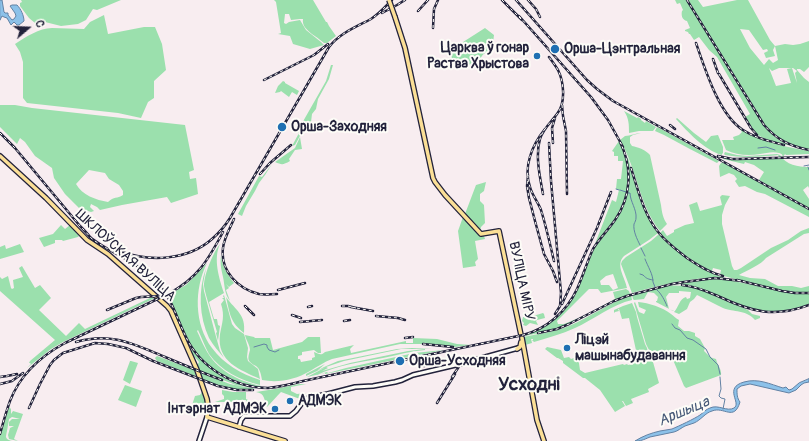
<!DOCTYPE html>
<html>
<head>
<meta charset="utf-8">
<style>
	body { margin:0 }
	#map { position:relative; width:809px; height:441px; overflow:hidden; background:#f8edf0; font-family:Pangolin,sans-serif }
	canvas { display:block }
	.north { position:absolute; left:8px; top:8px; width:40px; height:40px; -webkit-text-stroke:3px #fdfcf7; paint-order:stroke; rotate:71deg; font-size:11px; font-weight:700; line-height:16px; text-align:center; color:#22223b }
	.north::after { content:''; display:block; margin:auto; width:14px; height:18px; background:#22223b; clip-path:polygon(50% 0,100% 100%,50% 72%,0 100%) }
</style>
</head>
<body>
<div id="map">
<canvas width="809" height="441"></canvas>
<div class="north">С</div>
</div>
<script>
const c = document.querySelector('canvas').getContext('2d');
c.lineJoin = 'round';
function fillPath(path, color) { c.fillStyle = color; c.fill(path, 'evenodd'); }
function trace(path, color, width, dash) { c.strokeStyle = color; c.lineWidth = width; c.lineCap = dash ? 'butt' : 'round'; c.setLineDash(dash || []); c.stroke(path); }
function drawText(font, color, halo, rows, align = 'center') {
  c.font = font + ' Pangolin,sans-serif'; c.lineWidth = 4; c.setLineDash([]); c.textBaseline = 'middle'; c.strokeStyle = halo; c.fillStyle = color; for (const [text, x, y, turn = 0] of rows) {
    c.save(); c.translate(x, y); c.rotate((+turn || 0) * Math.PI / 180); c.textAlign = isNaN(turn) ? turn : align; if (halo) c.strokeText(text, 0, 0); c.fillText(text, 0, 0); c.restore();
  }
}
const green = new Path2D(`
	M21,0h100l-24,10 -4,-1 -7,11 -8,4 -17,2 -16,-4 -10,1 -6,-5 -9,-12v-3l2,-1z
	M274,0h39l13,22h1l2,4 7,10 -9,7h-3c-7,-7 -23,-13 -21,-24h-3l-2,-9 2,9 -9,1 -2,-6h-4l-1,9 2,1 3,-2 11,-2 6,10 15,12 3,3 -14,4 -17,-5 -3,-8 -12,-2 3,-1 -5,-31z
	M675,0h12l51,85 28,43 8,8 8,6 10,4c-12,-3 -29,-5 -39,-15 -3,-4 -5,-9 -8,-14l5,-3 -33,-57 -8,-7 -10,-13 -5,3 -4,-6h-1l-1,-2 -3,-1v-1l5,-2 -3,-7c-5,-1 -6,-6 -5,-10l1,-1 -3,-7 -3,1z
	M688,0h10l5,7 34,-7h11l22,40 5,6 10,-2 8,1 7,-1 9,-3v26l-5,5 -4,-3h-3v1l7,8 5,4v67c-4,-1 -5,0 -9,-1 -14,-4 -25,-12 -35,-23zM740,29l9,1 14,20 4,-1 1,2 -4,2 2,5 9,-2 -2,-6 2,-4 3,14 -5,3 -4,-4 -5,6 -14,-17zM769,68l3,3 7,-3h14l4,3 -2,2 2,10 -5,-15 -5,1 4,14 -15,3z
	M104,15l4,19 36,-7h11l7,17 4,26 -12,11v17l-6,4 -7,16 -23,-5 -91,-10 -4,-5v-36l-3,-10 -5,-8c11,-7 24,-16 37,-16 11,0 21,1 32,1l6,-7z
	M485,28l9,7 -1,8 2,2 -4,7c-7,-1 -11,5 -12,11l-10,2 -2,-6 -10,2v1l-3,1 -5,-12z
	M331,65h2l-4,14 -11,20 -2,10 -4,5 -1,8 2,7 -11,3 -7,13 -3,1 7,-13 -2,-1 29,-51z
	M283,81l2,1v1l14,8 -2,4 -5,-3 -3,5 -8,-6 -1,1 -5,1 3,-7z
	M0,105h15l17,3 153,17 9,45 -5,2 1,7 6,-1 2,16 -27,9 -4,-6 -45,8 -22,5 -3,-3 -6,-3 -1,3 4,4 -3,1 -12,-4 -14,-14 -11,-16 -2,-10 -17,-12 -10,-14 -5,-4 -3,6 -17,-17zM89,170l16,3 4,6 10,6 4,6v4c-6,4 -9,1 -15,7 -12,-2 -26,-7 -32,-18z
	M624,111l13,7 1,-1 3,2v1l4,3 1,-2 10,6 -3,4h-14l-10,2c0,-8 0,-15 -5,-22z
	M677,118l17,15 12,9 5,-6 7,-1 5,12v7l-1,-1v2c-18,-5 -34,-23 -46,-36z
	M657,127l4,2 58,32 -2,2 -2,-1 -27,-14 -24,-13 -9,-4z
	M739,128c21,13 46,19 70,23v3l-23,1 -1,-1 -2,3c-1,-3 -1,-3 -4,-4 -6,-2 -13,0 -19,1 -12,2 -24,1 -34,-4l-4,-10h12l-1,-3 6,-2 3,-3z
	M641,133l-8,2 -3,2v6l2,3c6,1 14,4 18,9l11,50c1,8 2,13 6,19l-7,7c-21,-26 -23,-62 -40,-91l5,-4c5,0 11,-3 16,-3z
	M300,137l2,12 -7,1 -6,9 1,2c-7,4 -8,4 -15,1l20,-14z
	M619,141c13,25 12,54 -4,77 -7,11 -16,20 -22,31l19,-49 4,2 3,-12 -3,-1 1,-10h4l2,-18h-5v-5h-4v-4l-2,-1z
	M725,152l12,3 10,1 30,-2 3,1c6,10 18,12 29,12v21l-1,-2 -5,4 6,9v9l-50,-28 5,-8 -10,-7 -9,-3 -1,2 -21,-5v-1l18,1 39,-1 1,1v-2h-2l-1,-2c-14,2 -39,3 -53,0l-1,-1z
	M627,158h1c8,25 14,53 30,75l-9,7 -25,16c-9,9 1,21 3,32l-26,5 -3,-4h-9l-32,32 1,3h6l22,-9 29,-16 -2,-7 13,-3 3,2 1,3c-20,7 -39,20 -59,29 -14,6 -30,9 -45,13v-1c24,-7 44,-28 54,-51 5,-12 8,-24 14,-35 6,-11 15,-19 22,-29 13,-19 15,-40 11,-62zM613,274l5,14 -5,2 -4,-5h-8l-1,-4 6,-5z
	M723,162l86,48v7l-44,-23 -8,-2 -12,-6 -6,1 -4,-6 2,-2 -3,-4 -5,-2 -9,4 -1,-11 2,-3z
	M272,164l-7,11 -6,8 -4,8 -9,15 -4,10 -4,-2 21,-38 3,1z
	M486,182l-2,9 -4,3v7l4,4 1,18 -4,4 -1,4 -15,-17 11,-29z
	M722,195l8,1 -5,9 -3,10v9l10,42 2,4h3l4,-2 30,-20 17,-8 13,-9 8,-3v5l-5,1 -38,24c-4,6 -20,13 -27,17l11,3 15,1 13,7h14l9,2 8,-2v6c-16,1 -31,-2 -47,-6 -14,-4 -28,-7 -42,-11l1,-5 -8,-2 -1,3 3,1v1l-3,-1c-19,-10 -37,-23 -52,-39l3,-3 4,6 7,-4v-2l11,-5 9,-2 -5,-18 8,-3 3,9 22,-6 -2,-8z
	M463,217l17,17 4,2 1,3 -10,2 3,18 -3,3 1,4 -13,2 -5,-37z
	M61,225l4,4 5,-4 9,11 -1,1 -15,4 -1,-1h-7v3l-11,4 -5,-9 14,-4z
	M659,234c19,21 42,37 69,45 -33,-4 -65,6 -96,14l-11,-29 1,-3 4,-4 25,-16z
	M20,244l4,8 -24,7v-12l5,-2 1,4z
	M220,244c-7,15 -1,34 4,49l-15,9 5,17h3l1,6 2,1 -2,15 -2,-8 1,-1 -8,-27c-2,-6 -4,-13 -5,-19 0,-12 10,-35 16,-42z
	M221,255c1,11 6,19 13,28l-5,4 -3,-3 3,4 -3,2 4,11c-6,-8 -5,-15 -7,-24 -2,-9 -3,-13 -2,-22z
	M207,263c-13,26 -13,61 5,85 12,16 29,26 48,32v5c-20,-5 -39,-14 -51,-31 -4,-7 -7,-16 -11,-24l-1,1c3,6 5,12 8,17 11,22 33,33 56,38l-1,1c-32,-6 -58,-19 -74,-49 -7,-14 -11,-29 -18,-43l18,-10z
	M22,266l13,22 5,-3 11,13 -12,12 27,26 13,-13 6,6 67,-32 3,1 -92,44 -12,7 -24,19 4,-4 -1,-1h-1l1,-2 25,-21 -55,-49v-14l2,2 6,-3 3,12 1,1 2,-1 -1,-8 10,-3 -4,-9z
	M206,268l-3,16 1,7 11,42 5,18 4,7c-5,-6 -11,-13 -15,-20 -10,-21 -11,-48 -3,-70z
	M714,279l15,1 61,13 19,1v10c-29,11 -52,9 -80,-4 -20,-8 -33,-16 -55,-16z
	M666,286c25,-2 34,4 56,13 9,4 18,7 26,11l4,4 8,2v2l-5,2c-8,-10 -22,-8 -32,-12 -9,-4 -17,-9 -26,-13l-3,4 -4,3 -3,7 -8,5 -5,-2c5,-5 5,-13 12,-15l1,2 3,-1 1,-6 -12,-1v2h-10l-3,4 3,12 5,2h-1l-17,-9v-1h1l1,-4 -4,-4 -6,-1 -4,7 -10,1 -1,-1 -1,-4z
	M224,295l8,29 3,4 9,6 4,14 -1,9 1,4 10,8 2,10c-19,-9 -44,-17 -40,-45 2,-11 5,-18 1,-30l3,-4 -2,-2h2l-1,-2z
	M631,295l1,5c-19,4 -39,20 -57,28 -13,6 -28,10 -41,14l-2,-2h1v-1h-2l1,4 -7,2 -2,-8c15,-3 32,-5 46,-11 21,-9 40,-23 62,-31z
	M226,297c10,14 20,17 18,36 -14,-11 -14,-19 -18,-36z
	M635,302l4,10 5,2 2,-4 -7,-3 -1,-5c11,1 24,5 33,12 3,2 4,4 8,6l-1,6 6,5h5l6,2v3l5,3 5,9 -1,3c5,4 4,6 12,8 1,5 6,11 5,16l-35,13 -2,-2 -13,-31 -1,1 -1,-2h-2l-5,-2 -11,3 8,28 -11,6 1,3 -18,7 2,4 -7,3 -3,-5h-1l3,5 -10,6 -15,-22 -15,-12h-2l-20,-15v-2l-5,-3h-1l-12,-9 2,-2 14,3 3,8 5,-1 2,2 3,-1v-4l1,-1 2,4h1l2,13 5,3 38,-9 1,1 3,-1 1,1 5,-1 -1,-5 6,-1v-2l12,-4 -4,-8 -12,-41z
	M632,303l4,9 1,5 8,27 2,4 1,4 -3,2 -8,1 -8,-37 -7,1 -3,-10h-1l1,2 -4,1 -1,1v-3l9,-4z
	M543,313l1,1 1,4 -8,2 -1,1 2,4 -8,-2 -4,3 -3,-1 1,-2 -2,-2 1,-4 10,-1z
	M245,335l9,2 1,1h15l3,12 29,-8 6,-5h12l1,16h-3l-4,-3 -12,2v3l-4,1v3h2l1,3 11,-2v-2l3,-1 -1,-5c5,2 7,4 11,0l29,-7 -4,4 1,4 55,-12v2h7v-5l24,1 20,5 14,1 -16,2 -23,-3h-32l-68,15c-8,3 -15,8 -22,12 -15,9 -32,12 -48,9 -1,-6 -2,-11 -6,-14 -2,-1 -4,-2 -6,-4 -3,-3 -1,-8 0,-12 0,-5 -4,-10 -5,-15z
	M412,348l20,1h-7v1c-14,1 -28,5 -42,8 -22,4 -45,7 -66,17l10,-3 1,1 18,-5 68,-15 30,-3 -119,24v-1l-18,4 19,-10 2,1 -6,3 28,-8 58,-12 17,-2h-24l-57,12 -18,6 -20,9v-2l19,-10 -8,7 7,-4 14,-6 59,-12z
	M192,350h1c13,17 29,29 49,35 6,1 13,2 18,3l-24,-3 -39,-15 -5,-13 1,-1 2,3 -1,1 3,4h1l1,-2 -6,-7 -2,1z
	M157,356l37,14 2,6h-1l-38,-15 -2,-3z
	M130,361h1l7,2 -8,21 -7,-4z
	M198,372l32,12 26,5 -19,1 -7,-1 -12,-3 -17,-7z
	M299,384h7l-15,3v4l6,3 8,-1 1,2 -4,4h-2l-19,-7c-5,5 -9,10 -14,15 -3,-7 -2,-14 -11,-15l19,-3z
	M125,385l17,6 -6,16 -18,-7z
	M202,389l5,12 -1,10h-1l-1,1 -13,-4 4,-12 5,-1 2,-3z
	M222,390l11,2h13v7l2,1 2,7 -1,1h-7l2,1v2h-4l1,-6h6l-1,-5h-8v2h-23l9,-3v-3l-2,-2z
	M9,407l2,2v5l2,-3 10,3 -9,25 4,2 -9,-2 -1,-4 2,-7 4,-2h-5v-4l3,-3h8l-8,-2c-1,1 -2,1 -3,2 0,2 -3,17 -3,18 1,3 3,3 6,4h-12v-5z`);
const water = new Path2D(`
	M0,0h2l2,12 1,1h3v2l4,5 2,-1 2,-3 -1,-3 -5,-7 2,-1h5c4,4 7,11 7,16l-5,4h-2l-3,-3 -3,3 -4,-7 -3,-1 -2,-1 -2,4z
	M809,379v3l-5,1 -3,2 -5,5 -7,3 -39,-9 -9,2 -4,3c0,5 0,9 3,13 -6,20 -16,4 -28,9 -7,2 -11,9 -18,12 -3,1 -6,2 -9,3 -4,2 -7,5 -11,6 -8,2 -16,3 -24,5 -7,3 -9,4 -15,4 8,-5 16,-8 25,-10 4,-1 8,-1 12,-2 7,-3 22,-10 28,-14 3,-2 6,-6 10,-7 8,-4 17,4 24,0 8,-5 -11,-20 10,-26 14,-4 26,2 39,6l3,-1 3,3 3,-1 7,-6z`);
const stream = new Path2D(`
	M758,148l8,-1 9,3
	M804,166l5,-1
	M808,167l1,3
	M616,189l3,1
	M620,190l6,2
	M628,193h2c0,8 7,17 6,25 0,2 -1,4 -2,6 -1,7 3,15 6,21
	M641,248l4,8
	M645,259c3,8 8,15 8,23l2,5
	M640,274l3,1c4,4 5,4 10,5
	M657,290c4,3 8,11 10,16
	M672,324l3,4 5,2 7,8 6,2 13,9 4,8 8,8 2,9
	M254,347l10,-3 3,1v2l2,3 6,2 4,-2
	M720,377l1,12 -2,7 2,2 4,1 -2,10`);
const secondary = new Path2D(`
	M239,427l2,-7 3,-4h46l6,-5 8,-11 4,-2 20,-4 27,-7 18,-1 22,-4 7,-2 11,-5 51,-12 54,-15
	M199,441l8,-24`);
const primary = new Path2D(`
	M395,17l10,31 28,130 2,4 10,13 36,39 18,-3 22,104
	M0,156l46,42 41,42 21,14 59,52 4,5 26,59 10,29 1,7 -1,11 78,24
	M522,338l15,82 7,21
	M517,349l3,-2 1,-5`);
const rail = new Path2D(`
	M502,0l20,20
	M516,0l71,80 10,9 16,12 196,108
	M528,0l8,9 4,8
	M687,0l77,125c13,15 26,21 45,25
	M418,11l10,-11
	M382,13l15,-8 8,-5
	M519,16l72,81 17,23 15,27
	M433,28l1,-19 4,-9
	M696,43c9,26 23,72 47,87 12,8 26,11 41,15
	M713,59l5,14
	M719,74l32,54 6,7
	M264,80l50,-25 14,-11
	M562,105l1,11 3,15 1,63
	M670,125l5,4
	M545,129c-13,16 -22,38 -15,58 2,8 8,15 11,23 5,16 9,34 13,51
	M0,133l15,15 65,78c3,3 7,7 10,11 5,5 12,8 18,12 17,10 36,19 50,34 14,16 19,36 28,54 14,30 48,51 82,51 12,-1 24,-4 35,-7l220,-46c24,-6 44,-24 54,-46 6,-13 10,-27 16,-40 6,-10 15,-19 22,-29 16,-23 18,-52 5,-78
	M549,143l2,38 10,112 -1,13 -5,8
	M553,143l-1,-15 3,-10
	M718,156l14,3h6l71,-2
	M631,168c7,22 13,47 28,65 8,10 18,17 28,25 12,8 23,15 36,18
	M260,174l10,-11 21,-18
	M528,175l-1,11 2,12 6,23 9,33 9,17 4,11
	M543,194c-3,-17 -8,-38 -3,-55 3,-10 11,-17 17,-25 9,-11 7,-32 1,-44 -3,-5 -6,-9 -9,-13
	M234,219c-4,9 -10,19 -11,29 -3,23 15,41 36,46 6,1 12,0 18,0
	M119,251c30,11 68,10 93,-12 7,-6 13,-13 18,-21l99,-171c11,-14 27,-20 42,-28 8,-5 14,-12 21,-19
	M737,280l45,11 13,2h14
	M682,285c14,1 26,7 38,12 32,15 55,21 89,8
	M278,290l27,-7
	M562,304l35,-76 14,-36
	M245,306l9,9
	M342,306h6l8,2
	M308,307l4,-1
	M351,307l22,4
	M107,310l29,-12 5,-1 18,-1
	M292,315l9,3
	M376,316l22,2 7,2
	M344,321l6,-1
	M300,322l22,-2
	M538,333l19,-4 12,-5 45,-23 13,-5 45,-12 12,-2 31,-4 27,3
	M405,338l8,-1
	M76,342c36,-10 57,2 89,15 19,8 38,16 57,23
	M423,344l30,3
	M424,366l26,-6
	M0,377l7,-1 10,-2
	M452,377l8,-12
	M0,384l12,-3 11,-8
	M437,403l18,-29
	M29,408l11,-24 10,-19 4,-5 9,-7 32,-10 13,1 18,4 27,13 65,25 19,4h16
	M0,434c3,-11 6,-22 10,-33 10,-26 31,-45 55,-58l103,-49c30,-16 40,-34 55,-62`);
const primaryBridge = new Path2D(`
	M389,0l6,17`);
const markers = [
	[555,49,5,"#1f6fb2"],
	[537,56,4,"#1f6fb2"],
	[282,127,5,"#1f6fb2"],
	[567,348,4,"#1f6fb2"],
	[400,361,5,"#1f6fb2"],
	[290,401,4,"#1f6fb2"],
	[275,409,4,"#1f6fb2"]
];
const poiNames = [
	["Царква ў гонар",529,48,"right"],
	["Раства Хрыстова",529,64,"right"],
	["Орша-Цэнтральная",564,49],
	["Орша-Заходняя",291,127],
	["Ліцэй",575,340],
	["машынабудавання",575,356],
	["Орша-Усходняя",409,361],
	["АДМЭК",298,401],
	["Інтэрнат АДМЭК",267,409,"right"]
];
const streetNames = [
	["ШКЛОЎСКАЯ ВУЛІЦА",125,256,42],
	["ВУЛІЦА МІРУ",521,281,78]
];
const waterNames = [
	["Аршыца",684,412,-23]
];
const districtNames = [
	["Усходні",529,385]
];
fillPath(green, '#9be0ad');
fillPath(water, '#8cc1e9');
trace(water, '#6281a3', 1);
trace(stream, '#6281a3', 1);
trace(secondary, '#22223b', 6);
trace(primary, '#22223b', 6);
trace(secondary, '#fdfcf7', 3);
trace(primary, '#fbdf96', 3.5);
trace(rail, '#22223b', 2.5);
trace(rail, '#fdfcf7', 1, [3]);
trace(primaryBridge, '#22223b', 6, []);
trace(primaryBridge, '#fbdf96', 3.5);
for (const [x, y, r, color] of markers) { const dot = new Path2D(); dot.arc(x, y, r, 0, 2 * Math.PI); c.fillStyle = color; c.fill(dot); trace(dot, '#fdfcf7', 1.5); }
drawText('bold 14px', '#22223b', '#fdfcf7', poiNames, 'left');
drawText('14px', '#22223b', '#fdfcf7', streetNames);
drawText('italic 15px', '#475a78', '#fdfcf7', waterNames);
drawText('bold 18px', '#22223b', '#fdfcf7', districtNames);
</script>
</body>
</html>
